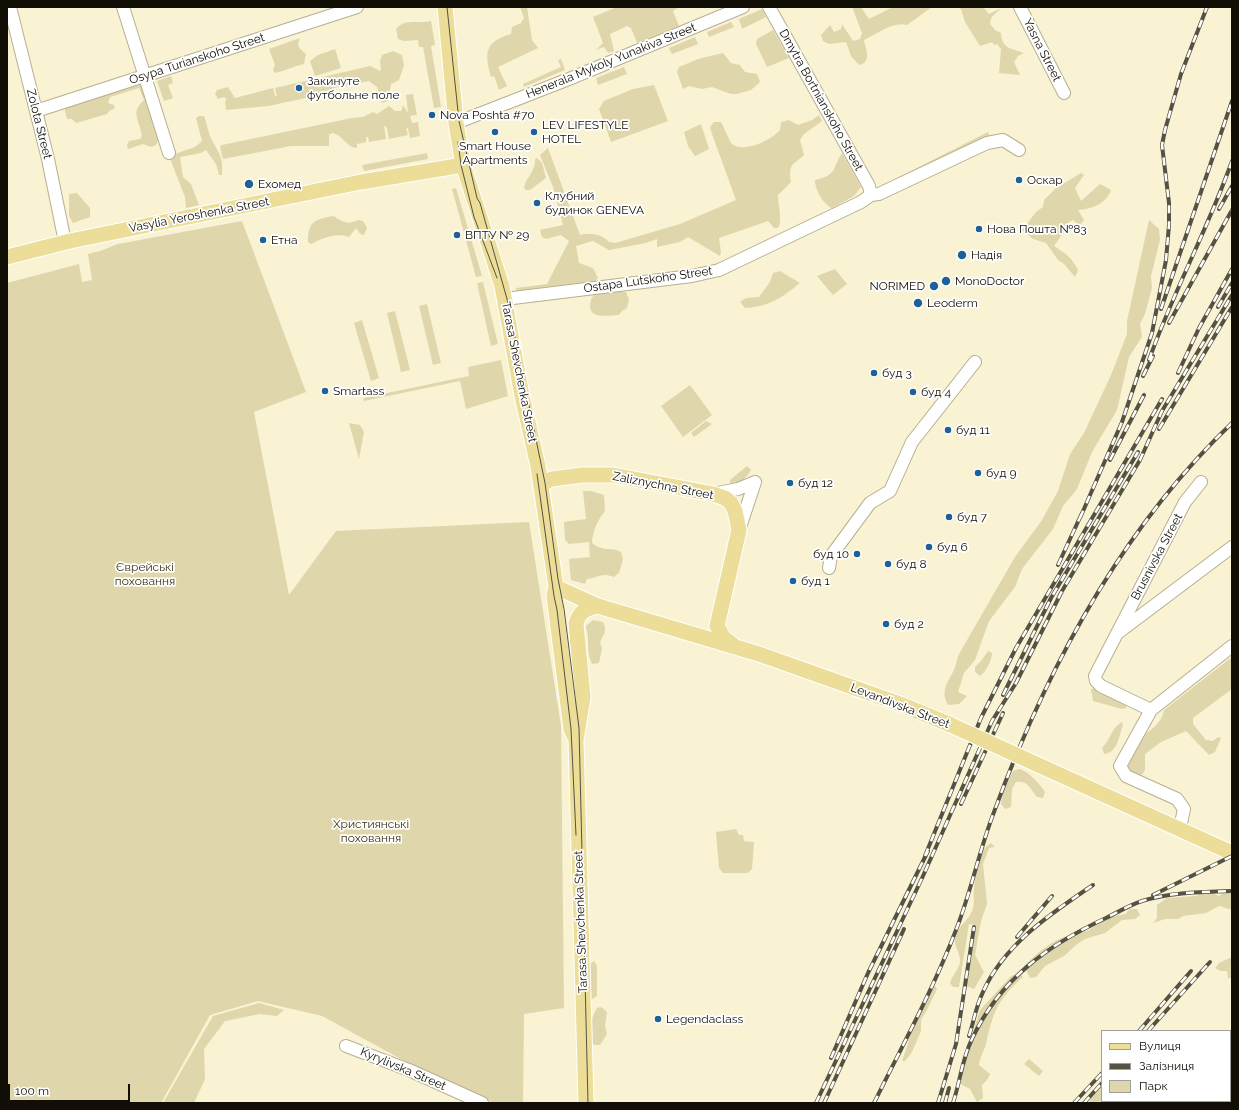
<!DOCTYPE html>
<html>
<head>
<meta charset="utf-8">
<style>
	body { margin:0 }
	#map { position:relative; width:1239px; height:1110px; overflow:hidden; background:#f9f3d3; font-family:Raleway,sans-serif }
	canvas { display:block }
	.frame { position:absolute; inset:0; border:8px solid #110e05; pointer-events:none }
	.legend { position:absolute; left:1101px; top:1030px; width:130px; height:72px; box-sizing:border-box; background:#fff; border:1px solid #a09f9b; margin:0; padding:5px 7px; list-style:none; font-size:12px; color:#110e05 }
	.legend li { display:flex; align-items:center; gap:8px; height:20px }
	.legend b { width:20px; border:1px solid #a09f9b }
	.scale { position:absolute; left:8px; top:1084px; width:122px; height:18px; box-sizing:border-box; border:2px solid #110e05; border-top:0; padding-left:5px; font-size:12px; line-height:14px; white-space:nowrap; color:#110e05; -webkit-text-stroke:3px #fff; paint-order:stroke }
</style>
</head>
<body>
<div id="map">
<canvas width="1239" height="1110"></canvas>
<div class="frame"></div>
<ul class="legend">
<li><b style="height:5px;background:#ecdd98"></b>Вулиця</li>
<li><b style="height:5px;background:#565242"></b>Залізниця</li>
<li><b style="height:11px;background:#dfd6ab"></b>Парк</li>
</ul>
<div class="scale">100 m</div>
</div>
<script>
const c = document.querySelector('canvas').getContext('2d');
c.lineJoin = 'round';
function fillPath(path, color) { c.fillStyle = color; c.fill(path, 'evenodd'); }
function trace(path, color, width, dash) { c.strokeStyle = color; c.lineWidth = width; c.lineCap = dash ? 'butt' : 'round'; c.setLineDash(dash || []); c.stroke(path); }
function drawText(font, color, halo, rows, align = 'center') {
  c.font = font + ' Raleway,sans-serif'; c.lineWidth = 3.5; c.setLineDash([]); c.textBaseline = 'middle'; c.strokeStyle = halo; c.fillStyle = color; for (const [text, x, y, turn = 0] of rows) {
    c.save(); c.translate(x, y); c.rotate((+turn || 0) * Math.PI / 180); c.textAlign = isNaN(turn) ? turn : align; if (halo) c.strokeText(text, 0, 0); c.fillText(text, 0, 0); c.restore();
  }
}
const green = new Path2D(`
	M520,7h7l5,33 6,8 -40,19 9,19 -8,4 -5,-14 -3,1c-7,-25 -6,-35 20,-43l1,-7 9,-4 3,-5z
	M617,7h62l-6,4 6,15 -42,17 -6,-15 -4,-2 -17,8 4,17 -6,2 -4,-6 -8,3 7,-7 -10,-26z
	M852,7h9l8,12 24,-12h39l-25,18c-14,-4 -30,9 -43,15 2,10 8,22 -5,25l-8,-9 -5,-14 -17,2 -6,-3 -2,-6 9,-10 4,7 7,-3 1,-5 11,17 7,-2 2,-6z
	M956,7h27l6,7 12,-6 -10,10 -1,6 5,6 6,3c1,16 10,15 23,20l-6,3 -4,6 6,13 -21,-2 2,-24 -4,-5 -3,1 -2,-3 -12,4 -15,-24 -4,-13z
	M762,9l4,8 -24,12 -3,-10z
	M431,21l4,24 -4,1 10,61 -7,1 -11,-61h-4l-1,-7 -14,1 -6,-2 -2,-10c8,-11 23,-5 35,-8z
	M731,22l3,5 -25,10 -2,-5z
	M773,30l16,28 -22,9 -11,-23 1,-5z
	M695,37l3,7 -26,10 -3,-6z
	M300,38c-4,8 0,11 6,16l-2,10c-11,2 -18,7 -29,9l-2,-3 2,-5 -6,-16z
	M335,49l6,19 -26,8 -5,-15 8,-6z
	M393,51l9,4 2,10 -5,15 -8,4 -3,17 -6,2 -5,-16 -8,-6 -35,7 -28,10 -38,8 -42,4 -1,-9 2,-1 -3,-3 -6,2 -3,-5 2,-4 11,-3 7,11 38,-10 2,8h2l-2,-8 95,-22 10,5 1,-1 -1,-9 2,-6z
	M723,53l8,10 9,2 5,7 12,2 3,8 -9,8 -14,4h-6l-19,-7 -10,2 -13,-3 -6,3 -6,-17 2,-5 19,-8z
	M561,59l4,11 -41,17 -1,-3 38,-17 -3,-7z
	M624,67l3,7 -29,11 -2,-7z
	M171,76l2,7 -5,2 5,13 -9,3 -7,-20z
	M143,84l17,53 -4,8 -5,2 -8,-3 -15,5 -1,-4 2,-4 11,-2 2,-3c-3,-18 -12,-23 2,-36l-5,-12 -29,9 -2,6 6,2 1,3 -6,3 -2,3 -31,9 -4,-4h-5l-3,-12z
	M654,85l14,36 -57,21 -12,-33 5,-8 29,-12z
	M413,94l4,21 -7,1 2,7 6,-1 2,14 -10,2 -2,-10 -2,1 2,6 -19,4 -2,-11 -3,-3 2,14 -17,3 -1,-5h-2v5l-9,2v4c-10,0 -15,-14 -25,-15l-3,2v11h-38l-68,13 -3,-12 2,-2 130,-27 11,-1 10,-5 4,2 12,-8 6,5h6l2,-6 5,8 -2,-18z
	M819,115l3,6 -18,13 -4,6 4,15c-11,10 -16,9 -13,27l-13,13c0,9 5,27 0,33h-4l-6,-7 -49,17 2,14 -1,4 -32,-19 -8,5 -23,5v-8l-11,4 -37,7 -16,-9 -17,5 3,17 14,5 5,10 -3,3 -78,10 -1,-3 31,-4 22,-43 -8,-6 -15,4 -4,-2 -2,-7 23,-5 -10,-38 -13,-32 8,-7 32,87c9,-3 23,-1 29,7l6,1 65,-19 56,-24 -24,-66 -2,-7 4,-5h7l10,21c2,2 6,4 9,4 12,2 32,-8 40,-17l1,-8 8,-2 9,5 14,-5z
	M199,116h5c3,7 4,17 8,24 8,16 11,15 10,35h-3l-3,-11 -10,-14 -5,3 -21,4 3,20 8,7 8,21 -13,3 -1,-11 -16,-41 26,-9 7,-6 -6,-23z
	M701,124l8,25 -14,7 -7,-10 -4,-14z
	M988,132l2,5 -90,43 -1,-3z
	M427,153l1,6 -64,12 -2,-6z
	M842,153l19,34 -7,9 -22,12c-9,-4 -17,-18 -17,-28 23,-5 17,-12 27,-27z
	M537,158l5,5 4,15 -16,12h-4l-2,-2c2,-11 12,-17 11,-29z
	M1081,173l3,2 -9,13 6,13 19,-17 11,6c-5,14 -19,19 -33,20l6,10 -5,6 -6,-6 -7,4v5l-12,17c13,9 16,9 24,24l-3,7 -11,-13 -6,-4 -12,-17 -13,-4 -11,-9 14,-18 7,-5 1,-7 11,-11z
	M456,188l26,88 -6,1 -24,-88z
	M77,193l13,15v9l-17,6 -4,-7v-22z
	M334,216c8,6 14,9 24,4l5,1 4,7 -3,7 -4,-1 -4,-6 -7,9c-12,-5 -27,1 -38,7l-3,-2c0,-21 7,-23 26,-26z
	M1149,220l10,9 1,11 -9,36 1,12 -7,26 -5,10 2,13 -13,20 -12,53 -25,42 -15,37 -14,17 -10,23 -31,40 -7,18 -26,34 -14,39 -11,13 -6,19 9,4 -8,8 -11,1c-8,-14 0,-23 6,-35 2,-5 3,-11 5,-16l56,-97 27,-37 16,-29 12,-37 14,-21 27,-58 16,-41v-13z
	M242,221l64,171 -52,20 35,183 47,-64 193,-9 32,204 3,282 -40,6 -1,89h-29l-60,-26 -112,-61 -64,-15 -48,14 -49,88h-154v-820l72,-19 3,18 10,-2 -4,-26 12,-3 18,-7z
	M835,269l12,15 -14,11 -16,-19z
	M780,271l20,12c-18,15 -32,24 -55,25l-5,-6 6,-4 13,-1 11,-15 3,-9z
	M483,282l15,62 -7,2 -14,-63z
	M617,292h9l3,7 -2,9 -5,3 -3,4c-9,0 -30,5 -29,-10 1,-5 1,-7 5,-11z
	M427,304l14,59 -8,2 -14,-59z
	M395,311l15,59 -9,2 -14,-59z
	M362,320l17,58 -8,3 -17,-58z
	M501,360l7,36 -42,13 -6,-28 -96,20 -1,-3 106,-22 -1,-9z
	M690,385l22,30 -29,22 -22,-31z
	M706,421l6,3 -18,13 -3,-4z
	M349,423l11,2 4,7 -5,27z
	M747,466l4,4c-4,8 -12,14 -21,14v-4z
	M583,491h8l13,4 1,16c-7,8 -13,22 -13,32 13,10 18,3 29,9l2,7 -4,14 -5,4c-14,-5 -15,1 -27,2l-2,5 -14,-4 -2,-21 21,-2 -1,-15 -20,2 -4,-4 -1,-18 22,-3z
	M593,620l10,2c5,10 0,12 -3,21l2,5 -3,15 -7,1c-4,-10 -4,-16 -4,-26 0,-4 -2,-8 -2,-12z
	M988,651l4,2c0,7 -6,19 -12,23l-5,-4v-5l6,-6z
	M1232,657v32l-39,29v6l13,16 7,1 5,-4 3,1 -6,14 -6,3 -23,-24 -25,11 -16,12v15l-2,5 -7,2 -10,-8c0,-4 0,-8 1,-12 5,-21 34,-24 37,-46z
	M1096,688l26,11 5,9 -5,1 -29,-8 -2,-12z
	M1122,722l1,3c-4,10 -5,28 -19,29l-2,-6c9,-9 9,-20 20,-26z
	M1019,769c8,1 22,16 26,23l-2,6 -6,-1c-7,-8 -9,-17 -21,-15l-4,7 -1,18 -6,2 -4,-5 3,-16 9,-17z
	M736,829l3,6h4l1,6 10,1 -2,27 -4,4h-25l-4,-5 -3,-36z
	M991,843l4,4 -6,1 -6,16 4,40 -6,17 -6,34 9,17 -10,17 -8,-3 10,-61 -7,-1 -10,63h-6l-3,-4c2,-8 9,-13 10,-21 1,-10 -8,-16 -4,-26 3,-12 15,-17 17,-28 2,-6 0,-13 1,-18 1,-16 3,-39 17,-47z
	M1207,890l12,6 4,-4h9v18l-13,-4 -13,7 -23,3 -5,3h-13l-12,4 4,-5v-13l10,-7 30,-2 4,-4z
	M1130,909h7l3,6 -5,4 -13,1 -17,13 -20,6 -9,6 -12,11 -19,10 -9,11 -6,1 -6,-12 3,-3 13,-12 15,-10 16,-7 18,-4 5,-5 16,-8 15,-3z
	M1230,958h2v20h-4l-1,-7h-6l-6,-3 4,-5z
	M594,961l3,5v30l-6,4 -3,-2 -1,-32z
	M1019,973l4,4c-25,22 -30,35 -37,67 -2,7 -6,13 -7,21l11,9 -3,6 -5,5 1,13 -6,4 -7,-13 -12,-6 6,-26 8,-14 2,-14 6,-19 31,-34z
	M935,986l2,3 -11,23 -5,7v12l-9,21 -7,9h-3l17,-50 13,-24z
	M259,1003l25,7 -7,6 -17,-2 -35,7 -21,28 1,30 -11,24h-31l50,-87z
	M601,1007l6,5 -2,14 2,8 -7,11h-5l-5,-2c0,-13 0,-24 7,-35z
	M1029,1059l14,12 -4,5 -15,-12z
	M1102,1083v18h2l-15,2 7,-16z`);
const minor = new Path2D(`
	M10,7l38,152 17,83
	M123,7l46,146
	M769,7l100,179 2,9
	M1020,7l44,86
	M36,111l321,-104
	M456,123l113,-44 174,-72
	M871,195l8,-1 108,-51 16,-3 16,10
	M505,299l187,-23 27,-6 142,-68 10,-7
	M713,494l25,-5 17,-7
	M739,530l16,-48
	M829,568l2,-12 39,-53 20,-12 22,-49 63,-80
	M1119,632l113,-85
	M1151,710l-50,-24 -5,-5 -1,-5 90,-174 16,-20
	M1180,828l4,-19 -7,-10 -51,-23 -6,-10 31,-56 81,-64
	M346,1046l63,24 73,33`);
const major = new Path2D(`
	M445,7l11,116 7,42 39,121 20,110 16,70 18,121 -2,9 17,133 5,11
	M7,257l63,-16 291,-59 102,-17
	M541,484l11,-5 30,-4h31l100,19 12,4 6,5 4,8 4,19 -22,96 7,12 9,7
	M556,587l42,19 161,48 141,50 51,21
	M1034,763l198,90
	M586,1103l-10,-363 7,-43 -7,-74c4,-12 9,-14 22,-17`);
const tram = new Path2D(`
	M447,7l12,114 18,77 3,5 27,96 38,184 13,96 6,30 15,119 9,375
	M458,142l3,23 13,52 23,61
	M537,474l17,122 3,14 14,119 5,106`);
const rail = new Path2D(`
	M1219,209l13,-23
	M1218,307l14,-24
	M1161,309l71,-208
	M1169,323l63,-113
	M1149,360c24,-68 59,-131 83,-199
	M1178,373l21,-45 33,-59
	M1143,376l10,-20
	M1159,429l73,-122
	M1110,460l34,-65
	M1080,518l42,-96 30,-89 14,-73 3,-35v-22l-7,-58 3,-15 16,-56 26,-67
	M1058,565l24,-52
	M1003,695l48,-97 87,-146
	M961,804l42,-91
	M925,856l56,-138 35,-70 146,-249
	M1153,895l79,-39
	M1017,937l35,-41
	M1139,1031l52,-60
	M1148,1031l62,-69
	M969,1036c5,-15 7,-30 14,-44 21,-48 69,-79 110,-107
	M831,1058l37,-85 60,-122
	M816,1103l107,-227 69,-155 24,-38 46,-92 78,-131 22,-49 70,-116
	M824,1103l80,-174
	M874,1103c28,-57 59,-113 82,-173 15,-38 23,-79 38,-118 52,-142 128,-284 238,-389
	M938,1103l18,-59 18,-117
	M945,1103l4,-15
	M953,1103c7,-21 9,-44 19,-64 28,-60 76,-94 134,-121 12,-6 24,-13 36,-17 29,-9 60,-9 90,-10
	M1074,1103l28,-30
	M1084,1103l18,-20`);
const majorBridge = new Path2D(`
	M951,725l83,38`);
const markers = [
	[299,88,4,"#1f6196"],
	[432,115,4,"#1f6196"],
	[495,132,4,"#1f6196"],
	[534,132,4,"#1f6196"],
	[1019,180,4,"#1f6196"],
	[249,184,5,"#1f6196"],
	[537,203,4,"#1f6196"],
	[979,229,4,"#1f6196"],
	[457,235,4,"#1f6196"],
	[263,240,4,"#1f6196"],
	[962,255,5,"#1f6196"],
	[946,281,5,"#1f6196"],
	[934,286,5,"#1f6196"],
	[918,303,5,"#1f6196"],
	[874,373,4,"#1f6196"],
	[325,391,4,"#1f6196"],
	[913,392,4,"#1f6196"],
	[948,430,4,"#1f6196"],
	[978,473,4,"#1f6196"],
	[790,483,4,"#1f6196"],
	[949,517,4,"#1f6196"],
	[929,547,4,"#1f6196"],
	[857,554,4,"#1f6196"],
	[888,564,4,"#1f6196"],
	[793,581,4,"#1f6196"],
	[886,624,4,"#1f6196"],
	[658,1019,4,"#1f6196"]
];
const streetNames = [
	["Yasna Street",1042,50,63],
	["Osypa Turianskoho Street",197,59,-18],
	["Henerala Mykoly Yunakiva Street",611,61,-22],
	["Dmytra Bortnianskoho Street",821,100,61],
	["Zolota Street",39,124,76],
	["Vasylia Yeroshenka Street",199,215,-11],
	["Ostapa Lutskoho Street",648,280,-8],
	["Tarasa Shevchenka Street",519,372,79],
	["Zaliznychna Street",663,486,11],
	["Brusnivska Street",1157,557,-62],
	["Levandivska Street",900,706,21],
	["Tarasa Shevchenka Street",581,922,-92],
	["Kyrylivska Street",403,1069,23]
];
const poiNames = [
	["Закинуте",307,81],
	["футбольне поле",307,95],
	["Nova Poshta #70",440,115],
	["LEV LIFESTYLE",542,125],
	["HOTEL",542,139],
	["Smart House",495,146,"center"],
	["Apartments",495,160,"center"],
	["Оскар",1027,180],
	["Ехомед",258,184],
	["Клубний",545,196],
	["будинок GENEVA",545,210],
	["Нова Пошта №83",987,229],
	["ВПТУ № 29",465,235],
	["Етна",271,240],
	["Надія",971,255],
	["MonoDoctor",955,281],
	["NORIMED",925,286,"right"],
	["Leoderm",927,303],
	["буд 3",882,373],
	["Smartass",333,391],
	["буд 4",921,392],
	["буд 11",956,430],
	["буд 9",986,473],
	["буд 12",798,483],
	["буд 7",957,517],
	["буд 6",937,547],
	["буд 10",849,554,"right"],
	["буд 8",896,564],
	["буд 1",801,581],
	["буд 2",894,624],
	["Legendaclass",666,1019]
];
const parkNames = [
	["Єврейські",145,567],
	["поховання",145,581],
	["Християнські",371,824],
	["поховання",371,838]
];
fillPath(green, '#dfd6ab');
trace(minor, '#b6af91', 14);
trace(major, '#fff', 17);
trace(minor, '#fff', 12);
trace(major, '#ecdd98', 15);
trace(tram, '#565242', 1);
trace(rail, '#565242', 4);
trace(rail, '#fff', 2.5, [8]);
trace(majorBridge, '#fff', 17, []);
trace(majorBridge, '#ecdd98', 15);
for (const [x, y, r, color] of markers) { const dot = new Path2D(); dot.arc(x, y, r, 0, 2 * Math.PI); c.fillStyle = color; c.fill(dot); trace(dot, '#fff', 1.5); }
drawText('12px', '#110e05', '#fff', streetNames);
drawText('12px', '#110e05', '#fff', poiNames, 'left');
drawText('12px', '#383213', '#fff', parkNames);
</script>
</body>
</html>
